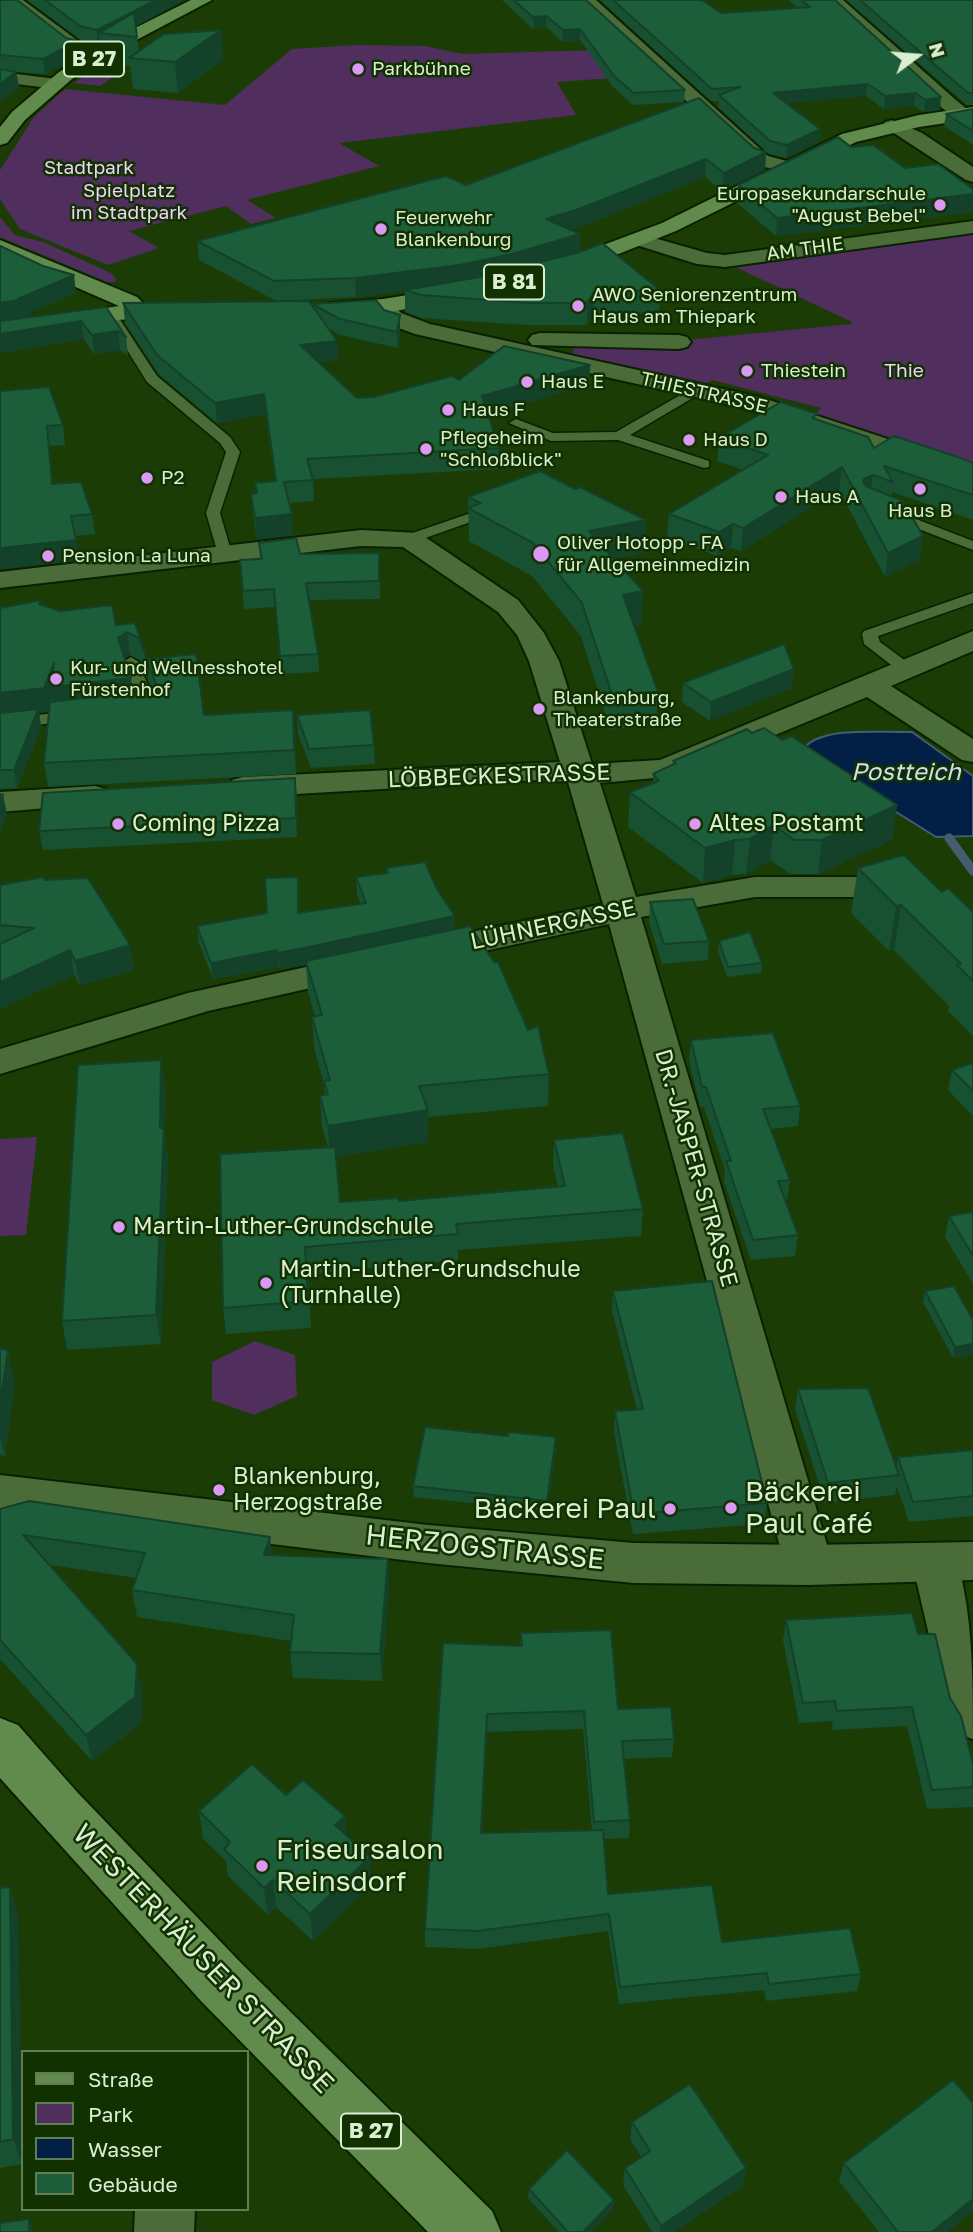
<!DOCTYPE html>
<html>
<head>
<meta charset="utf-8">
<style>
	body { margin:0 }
	#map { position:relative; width:973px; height:2232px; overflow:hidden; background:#1c3c06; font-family:"Golos Text",sans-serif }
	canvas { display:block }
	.legend { position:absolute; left:21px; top:2050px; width:228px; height:161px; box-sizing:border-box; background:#123100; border:2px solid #627d54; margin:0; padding:9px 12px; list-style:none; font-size:21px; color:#daeed1 }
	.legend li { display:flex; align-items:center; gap:14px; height:35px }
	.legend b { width:35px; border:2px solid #627d54 }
	.north { position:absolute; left:882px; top:21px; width:70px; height:70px; -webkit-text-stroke:5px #123100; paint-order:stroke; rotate:74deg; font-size:19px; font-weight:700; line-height:28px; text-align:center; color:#daeed1 }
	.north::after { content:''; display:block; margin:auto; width:24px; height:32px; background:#daeed1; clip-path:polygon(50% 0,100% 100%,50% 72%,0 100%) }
</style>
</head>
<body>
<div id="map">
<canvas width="973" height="2232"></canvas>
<ul class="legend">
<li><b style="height:9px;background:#618a4d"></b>Straße</li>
<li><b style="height:19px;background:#502e5d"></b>Park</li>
<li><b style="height:19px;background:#022045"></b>Wasser</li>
<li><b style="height:19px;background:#1c5d3a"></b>Gebäude</li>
</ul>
<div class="north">N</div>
</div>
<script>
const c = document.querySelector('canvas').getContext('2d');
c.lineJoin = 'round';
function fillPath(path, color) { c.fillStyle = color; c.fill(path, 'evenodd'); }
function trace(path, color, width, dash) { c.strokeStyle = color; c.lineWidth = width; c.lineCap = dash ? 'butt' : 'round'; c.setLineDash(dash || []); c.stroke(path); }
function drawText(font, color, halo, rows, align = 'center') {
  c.font = font + ' "Golos Text",sans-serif'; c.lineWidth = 5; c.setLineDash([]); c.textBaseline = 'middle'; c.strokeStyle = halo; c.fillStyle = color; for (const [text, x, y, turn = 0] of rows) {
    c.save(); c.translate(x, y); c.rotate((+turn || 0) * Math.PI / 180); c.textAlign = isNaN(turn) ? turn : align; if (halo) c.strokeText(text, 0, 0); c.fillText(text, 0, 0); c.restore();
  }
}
const green = new Path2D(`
	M356,45l69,1 38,8 168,-5 -19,29 -55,4 19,33 -237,28 40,23 -132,34 29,18 -25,6 -25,-18 -97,25 30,17 -51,17 -88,-36 -20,-30v-29l34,-53 31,-28 160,16 67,-56z
	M113,57l13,11 -26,18 -26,-3z
	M0,217l15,18 28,7 68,31 5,5 -1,4h-8l-107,-45z
	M973,234v235l-158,-54 6,-7 -109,-28 -8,5 -133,-29 6,-13 109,-3 165,-16 1,-2 -119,-56z
	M37,1137l-11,98 -26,1v-97z
	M255,1341l40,14 2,41 -43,19 -42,-15v-38z`);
const water = new Path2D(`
	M912,732l61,44v60l-37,1 -110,-69 -20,-22c21,-20 77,-13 106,-14z`);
const stream = new Path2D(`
	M949,838l24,33`);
const lane = new Path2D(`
	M115,317l4,1 38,58 73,61 10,15 -20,61 12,41 -2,3h-10l-2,-3 -12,-41 20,-61 -6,-9 -73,-61 -38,-61z
	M696,386l7,4 -2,3 -71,42 79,26v6l-5,1 -86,-28 -67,1 -42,-18 7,-4 37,14 63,-1z
	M494,505l7,4 -2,3 -85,30 -5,1 -7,-4 2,-3z
	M890,509l83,32v9l-88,-34 -2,-3 2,-3z
	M973,593v10l-95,33 2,6 31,23 2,3 -2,3h-12l-35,-27 -2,-10 2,-3z
	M131,657l8,5 17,46 -2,4 -16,2 -8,-5 8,-5 -15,-42z
	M74,711l8,5 -2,4 -80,9v-10z`);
const street = new Path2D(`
	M5,0h18l58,43 26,7 3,4 -9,5 -32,-8z
	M578,0h18l172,156 26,7 3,4 -3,4 -7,2 -33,-9z
	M825,0h18l113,100 17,14 -2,4h-14l-15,-10z
	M0,72l57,7 9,5 -9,5 -57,-7z
	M892,120l30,13 51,34v15l-7,-2 -83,-54 2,-4z
	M973,221v12l-248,34 -28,-3 -64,-20 -4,-4 4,-4 7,-2 67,19 18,2z
	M383,299l8,2 10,12 29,11 330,73 213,70v16l-229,-75 -329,-74 -30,-11 -13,-17 3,-5z
	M540,333l139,2 8,2 4,5 -4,5 -8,2 -147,-4 -4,-5 4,-5z
	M361,530l58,3 99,67 26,33 15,28 33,103 68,-4 313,-129v20l-82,35 82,53v23l-11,-2 -95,-63 -191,79 -76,7 36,114 119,-20h158l12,3 48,42v30l-12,-3 -57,-52h-149l-114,20 192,648 -7,14 -17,6 -17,-6 -7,-14 -176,-641 -180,39 -12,-3 -6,-8 6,-8 12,-3 174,-37 -35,-122 -29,-2 -296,17 -11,-3 -5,-7 5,-7 11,-3 317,-15 -31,-101 -12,-26 -19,-23 -95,-65 -42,-1 -361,42v-16z
	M95,786l11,3 5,7 -5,7 -106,9v-20z
	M356,956l13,3 5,8 -5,8 -161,36 -208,63v-25l188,-56z
	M936,1543l17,5c20,58 20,128 20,191l-18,-6 -7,-16 -36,-155 7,-14z
	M135,2209h60l-1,23h-60z`);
const secondary = new Path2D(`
	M0,1475l428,50 206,18 175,2 164,-3v38l-164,5 -175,-2 -206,-20 -428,-52z`);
const primary = new Path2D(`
	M191,0h21l-85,45 -55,34 -47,41 -18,23 -7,2v-18l12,-15 47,-40 56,-34z
	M973,107v12l-54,8 -63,15 -180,89 -105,42h-16l-3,-5 3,-5 107,-40 180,-89 77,-19z
	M0,240l137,57 8,8 38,1 3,5 -3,5 -8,2 -63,2 -112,18v-14l119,-18 -119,-52z
	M457,287l8,2 3,5 -3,5 -82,14 -53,4 -8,-2 -3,-5 3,-5 8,-2 53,-4z
	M0,1718l18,7 59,67 164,171 251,248 9,21h-73l-227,-231 -201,-223z`);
const wall = new Path2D(`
	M0,0l80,56 -35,18 -29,-2 3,15 -19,15z
	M27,0h158l-49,26 3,26 82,-22 2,30 -45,33 -45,-4 -3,-23 -28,-3 -2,-19 -2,1 -16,-4z
	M502,0h84l99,90 -1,12 -51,3 -20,-18 -33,-47 -18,2 -16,-15 -13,2z
	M600,0h102l19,13 76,-5 -8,-8h46l105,110 -16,2 -10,-6 -30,3 -18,-13 -79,7 33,26 -1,12 -33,17 -17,-4 -51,-47 1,-6h-8z
	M846,0h127v105h-6z
	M973,109v36l-29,-19 2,-12z
	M851,147l54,21 68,21v23l-197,24 -39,-33 1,-18z
	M754,148l12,4 -1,18 -43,21 -17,-14 -134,53 9,4v18l80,38 -1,22 -66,2 -6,11h-60l-106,-7 -16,-6v-21l-49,6 -80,4 -77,-41 -2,-19 269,-56z
	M0,246l76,47 -46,20v4l76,-10 20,30 2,19 -8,-6 -26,4 -10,-15 -84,14z
	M123,303l189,3v-2l88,27 -2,17 -58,-13 -12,-7 9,13 1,19 -20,2 39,36 17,-1 85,-17 131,-15 -1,20 -102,29 12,34 -1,21 -185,10 1,22 -25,2 4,32 -36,4 -4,-24 -2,-21 5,-1 -1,-10 20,-1 -9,-68 -49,9 -58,-49 -34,-51z
	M0,391l63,34 2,20 -16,1 4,38 39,30 3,20 -20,2 4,24z
	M817,420l57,28 99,15v57l-81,-28 -1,4 29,64 -35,17 -46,-87 -98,61 -10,-3 -14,8 -50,-19 2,-23 74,-44 -26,-9 2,-23z
	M575,489l71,31 -2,33 -30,6 29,32 -2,34 -7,1 24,66 -2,34 -46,3 -29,-93 -49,-60 -63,-35 -1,-44z
	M259,543l41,11 80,17v28l-71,1 9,54 1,18 -38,2 -6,-67 -31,2 -4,-49 20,-1z
	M41,600v5l19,6 56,14 19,-2 12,36 57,56 91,19 1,40 -248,13 -4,-24 6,-58 -3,6 -8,1 2,15 -24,61 -17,1v-181zM130,655l11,6 11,29 -19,2 -8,-34z
	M683,683l109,5 -82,33 -28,-19z
	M297,715l77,30 1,19 -64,4 -13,-34z
	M752,733l30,7 115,65 -5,35 -74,34h-28l-20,-14 -24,14 -14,1 -29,8 -75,-56 2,-35 23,-9v-9l20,-9v-4z
	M297,797v40l-254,13 -4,-19z
	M386,868l69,61 73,101 21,44 -1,32 -120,11v25l-92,15 4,45 59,-1 159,-14 -5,-21 1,-26 89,69 -2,27 -183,14v10l-150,14 3,54 -85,6 -3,-26 105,-161 -6,-20 -2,-31 5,-1 -1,-11 -10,-36 -2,-31 3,-1 -7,-24 -2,-27 -26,4 -1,-2 -66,12 -14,-36 -2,-17 70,-13 32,-20v20l62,-9 -4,-10 -1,-17 30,-4z
	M858,868l84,24 31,20v124l-25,-25 1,-5 -55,-56 -5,1 -38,-38z
	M44,880l86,65 4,25 -54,15 -6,-10 -74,34v-124z
	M650,902l59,39 -1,19 -46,4 -13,-42z
	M719,941l43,22 -1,10 -34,4 -9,-26z
	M691,1040l109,66 -2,20 -27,3 19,51 -3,20h-2l13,35 -3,21 -44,4 -27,-78 1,-12 -21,-63h-4l-11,-47z
	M161,1060l4,29 -1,39 4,28 -7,188 -94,6 -5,-29z
	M973,1063v53l-25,-26 4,-20z
	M973,1212v72l-28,-47 4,-21z
	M613,1291l154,212 -3,21 -131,10 -19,-102 1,-21 22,-1 -25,-99z
	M925,1291l48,29v34l-20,4 -30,-56z
	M0,1348l15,33 -10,75 -5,-1z
	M798,1389l98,77 2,-9 75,-7v66l-64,6 -12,-36 -2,9 -70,8 -30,-94z
	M556,1448l-9,63 -133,-14 -1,-11z
	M0,1509l272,46 116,4 1,27 -7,95 -89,-3 -3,-26 1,-11 -154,-24 -5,-27 4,-12 -86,-13 92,126 -1,32 -49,38 -92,-102z
	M786,1620l132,14 32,64 23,66v43l-46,2 -20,-83 -74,4 -1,-9 -33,2 -16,-83z
	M521,1633l97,76 56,30 -2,18 -48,2 6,61 -1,18 -26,1 5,55 114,48 139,32 -4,17 -91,10 -2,-11 -145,14 -11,-73 -130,18 -53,-2v-18l18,-286 77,3zM583,1729l9,101 -110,3 5,-101z
	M286,1795l60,40 26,49 -59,57 -37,-34 -8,8 -40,-39 -2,-15 -23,-22 -4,-28z
	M0,1888l18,26 4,250 -22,4z
	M973,2103v108l-26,21h-68l-40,-51 5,-18z
	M632,2122l111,64 -69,46h-22l-29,-47 2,-17 16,-11 -11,-18z
	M529,2189l85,11 -1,9 -23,23h-31l-31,-34z`);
const shadedWall = new Path2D(`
	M156,0h29l-68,35 -18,-2 1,11 -2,1 -1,-15z
	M546,16v11l-13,2v-12z
	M580,29v11l-18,2 1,-12z
	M221,30l2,30 -45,33 -3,-31z
	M78,41l2,15 -35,18 -2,-15z
	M16,72l3,15 -19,15v-18z
	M868,84l-2,12 -94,9 1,-12z
	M916,93l-2,13 -30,3 1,-13z
	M941,97l-1,13 -16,2 1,-12z
	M820,129l-1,12 -33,17 1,-13z
	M766,152l-1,18 -43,21 2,-18z
	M706,159l-1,18 -126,51 -33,9v-18z
	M973,194v18l-197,24 1,-18z
	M580,234v19l-68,20 -107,17v1l-49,6 -1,-19z
	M74,275l2,18 -46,20v4l-30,5v-19l18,-4z
	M594,292l-1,22 -6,11v-22z
	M400,315v16l-2,17 -1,-16z
	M81,321l3,18 -84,14v-19z
	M118,331l2,19 -26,4 -2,-19z
	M337,341l1,19 -37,4 -1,-19z
	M590,365l-1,20 -107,31v-20z
	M264,394l2,20 -49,9 -2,-20z
	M842,467l-3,23 -98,61 2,-23z
	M873,475l-3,23 -9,4 -1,3 4,-26z
	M292,514l1,21 -36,4 -2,-21z
	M646,520l-2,33 -56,11 1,-33z
	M733,524l-2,24 -14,8 2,-24z
	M923,536l-3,24 -35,17 3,-24z
	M76,540l3,20 -79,9v-21z
	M643,591l-2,34 -19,4 1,-34z
	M127,632l3,23 -9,6 -3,-23z
	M54,663l77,15 3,24 -79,8 -2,-13 -6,14 -8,1 2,15 -24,61 -3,-18 -14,-53v-24z
	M794,669l-2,19 -82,33 1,-19z
	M293,710l2,24 1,40 -2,-24z
	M295,778l2,19v40l-1,-19z
	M3,795l4,19 -7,18v-28z
	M897,805l-5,35 -74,34 4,-34z
	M774,825l-4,35 -24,14 4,-35z
	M735,840l-3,35 -29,8 2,-35z
	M901,905l-7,45 -5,1 7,-45z
	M455,916v17l-149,28v4l-26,4 -2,-16z
	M130,945l4,25 -54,15 -5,-24z
	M70,950l4,25 -74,34v-27z
	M277,950l2,17 -66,12 -2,-16z
	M161,1060l4,29 -1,44v-5l4,28 -7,188 -5,-29z
	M428,1110v32l-98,16 -2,-32z
	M973,1344v10l-20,4 2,-11z
	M8,1350l7,31 -10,75 -5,-20v-30z
	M556,1437v11l-9,63v-10z
	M270,1537l3,27 -9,-9z
	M388,1559l1,27 -7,95 -2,-27z
	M137,1664l5,27 -1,32 -49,38 -6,-26z
	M487,1714v18l-6,119v-18z
	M345,1816l2,28 -12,-19z
	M370,1857l2,27 -59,57 -3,-27z
	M273,1880l3,27 -8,8 -4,-27z
	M10,1887l8,27 4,250 -9,-25z
	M746,2168l-3,18 -69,46h-14l1,-6z
	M973,2199v12l-26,21h-15z
	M614,2200l-1,9 -23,23h-7z
	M29,2219l5,13h-5z`);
const building = new Path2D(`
	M0,0h17l49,38 12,3 -35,18 -43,-4z
	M45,0h111l-59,30 -17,-4z
	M514,0h72l99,90 -51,3 -20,-17 -34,-47 -17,1 -17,-14 -13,1z
	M613,0h89l19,13 89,-6 -8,-7h33l106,97 -16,3 -9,-7 -31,3 -17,-12 -95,9 47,36 -33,16 -17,-4 -51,-46 21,-8 -28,2z
	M860,0h113v93h-5z
	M134,13l3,24 -38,-4z
	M221,30l-46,32 -46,-4 35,-24z
	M0,69l16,3 -16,12z
	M699,98l55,50 12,4 -42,21 -18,-14 -127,50 -33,10 34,15 -68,20 -52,11 -105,13 -81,3 -77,-40 249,-65 20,9z
	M973,109v22l-27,-17z
	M838,137l13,10 22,-2 32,23 33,-4 35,25v5l-196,24 -39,-33z
	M602,243l58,47 -66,2 -7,11h-60l-106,-8 -16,-5 80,-14 95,-24z
	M0,246l43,20 31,9 -56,24h10l-28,4z
	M376,300l8,10 16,5 -3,17 -57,-13 -28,-15z
	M309,301l28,40 -37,4 57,53 17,-1 78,-21 7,4 45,-34 86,19 -108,31 17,52 -192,11 6,21 -29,2 8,32 -37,4 -4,-24 6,-1 -2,-10 21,-2 -12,-87 -49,9 -58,-48 -34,-52z
	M106,307l20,30 -8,-6 -26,4 -11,-14 -81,13v-13z
	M49,387l14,38 -16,1 5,58 29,-2 11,32 -21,2 5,24 -76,8v-157z
	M781,402l37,12 -6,4 56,19 6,11 20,-12 61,20 18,7v32l-89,-29 9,16 -20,-7 -9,4 -1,3 3,4 37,15 20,35 -35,17 -46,-86 -99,61 -10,-4 -14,8 -50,-18 99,-59 -49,-17z
	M540,471l35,18 5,-2 66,33 -57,11 54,60 -20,4 35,97 -46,3 -30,-92 -49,-60 -65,-35 13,-5 -13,-6z
	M296,538l4,16 79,-1v28l-73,2 12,71 -38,2 -6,-67 -31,2 -3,-31 22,-1 -3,-16z
	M41,600l-2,4 21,7 52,-6 4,20 19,-2 12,36 49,-5 8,61 89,-5 1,40 -250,13 6,-61 104,-12 2,-6 -17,-46 -12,-6 -9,6 13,40 -80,9 3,-24 -10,25 -44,5v-85z
	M784,644l10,25 -83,33 -28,-19z
	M38,709l-24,61h-14v-57z
	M370,710l4,35 -65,4 -12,-34z
	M764,728l18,12 9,-4 106,69 -75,35h-28l-20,-15 -24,14 -15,1 -30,8 -75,-56 29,-11 -6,-7 23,-11 -3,-2 74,-32 5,4z
	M295,778l1,40 -257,13 4,-38z
	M0,794l3,1 -3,9z
	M904,855l38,37 6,-4 25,24v69l-16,-16 4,-1 -60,-59 -5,1 -38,-38z
	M425,862l12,27 18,27 -156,33 -21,4 -1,-3 -66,13 -14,-37 70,-13 -2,-35 33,-1v36l68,-10 -10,-26 32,-4 -2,-5z
	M44,877v3l44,-2 42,67 -55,16 -5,-11 -70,32v-38l34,-16 -34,-3v-40z
	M693,899l16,42 -45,3 -14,-42z
	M470,926l24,36h4l30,68 10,-4 11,48 -130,12 9,24 -100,16 -8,-30 8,-2 -4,-13 6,-1 -18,-63 10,-2 -16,-54z
	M750,932l12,31 -34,4 -9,-26z
	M773,1033l27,73 -37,3 27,71 -12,1 20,54 -45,5 -27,-79h5l-25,-74h-4l-11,-47z
	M161,1060l-1,68h4l-8,187 -94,6 16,-256z
	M973,1063v28l-21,-21z
	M623,1133l20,76 -187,15 2,10 -153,13 3,54 -85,7 -3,-154 115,-7 5,55 58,-4 1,3 166,-15 -11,-46z
	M973,1212v44l-24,-40z
	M712,1281l55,222 -133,11 -19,-103 28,-2 -30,-118z
	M954,1286l19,34v24l-18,3 -30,-56z
	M0,1348l8,2 -8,56z
	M868,1388l31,87 -71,8 -30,-94z
	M425,1427l83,9 1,-4 47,5 -9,64 -134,-15z
	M973,1450v46l-60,6 -15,-45z
	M29,1501l241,36 -6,18 124,4 -8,95 -90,-2 4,-37 -162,-25 13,-37 -122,-18 114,129 -2,33 -49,38 -86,-95v-131z
	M912,1613l6,21h17l15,64 11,18 12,48v23l-41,3 -20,-83 -75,4 -2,-10 -32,2 -17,-83z
	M611,1630l7,79 53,-2 3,32 -52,2 8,79 -36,2 -10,-111 -97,3 -6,119 122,-3 5,64 104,-9 10,57 128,-14 11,46 -92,10 -2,-11 -147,14 -11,-73 -132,17 -52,-2 18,-286 79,3 -1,-13z
	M252,1764l34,31 17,-15 42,36 -10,9 35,32 -60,57 -37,-34 -9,8 -40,-39 6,-7 -31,-31z
	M10,1887l3,252 -13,3v-254z
	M953,2080l20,23v96l-41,33h-34l-54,-69z
	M690,2084l56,84 -85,58 -36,-58 25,-17 -18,-29z
	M567,2150l47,50 -31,32h-15l-39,-43z
	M29,2219v13h-29v-9z`);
const markers = [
	[358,69,7,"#db99f5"],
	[940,205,7,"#db99f5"],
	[381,229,7,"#db99f5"],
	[578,306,7,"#db99f5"],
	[747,371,7,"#db99f5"],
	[527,382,7,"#db99f5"],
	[448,410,7,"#db99f5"],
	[689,440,7,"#db99f5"],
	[426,449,7,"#db99f5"],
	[147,478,7,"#db99f5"],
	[920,489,7,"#db99f5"],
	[781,497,7,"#db99f5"],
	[541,554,9,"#db99f5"],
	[48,556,7,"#db99f5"],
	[56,679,7,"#db99f5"],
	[539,709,7,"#db99f5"],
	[118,824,7,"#db99f5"],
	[695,824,7,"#db99f5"],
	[119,1227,7,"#db99f5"],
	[266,1283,7,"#db99f5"],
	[219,1490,7,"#db99f5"],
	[731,1508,7,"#db99f5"],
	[670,1509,7,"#db99f5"],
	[262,1866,7,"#db99f5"]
];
const farPoinames = [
	["Parkbühne",372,69],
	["Europasekundarschule",926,194,"right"],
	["\"August Bebel\"",926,216,"right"],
	["Feuerwehr",395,218],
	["Blankenburg",395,240],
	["AWO Seniorenzentrum",592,295],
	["Haus am Thiepark",592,317],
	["Thiestein",761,371],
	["Haus E",541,382],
	["Haus F",462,410],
	["Pflegeheim",440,438],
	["\"Schloßblick\"",440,460],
	["Haus D",703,440],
	["P2",161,478],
	["Haus A",795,497],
	["Haus B",920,511,"center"],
	["Oliver Hotopp - FA",557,543],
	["für Allgemeinmedizin",557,565],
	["Pension La Luna",62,556],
	["Kur- und Wellnesshotel",70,668],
	["Fürstenhof",70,690],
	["Blankenburg,",553,698],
	["Theaterstraße",553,720]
];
const farParknames = [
	["Stadtpark",89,168],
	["Spielplatz",129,191],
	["im Stadtpark",129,213],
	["Thie",904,371]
];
const farStreetnames = [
	["AM THIE",805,249,-8],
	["THIESTRASSE",704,393,13]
];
const shields = [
	[94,59,60],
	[514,282,60],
	[371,2131,60]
];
const shieldNames = [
	["B 27",94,59],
	["B 81",514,282],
	["B 27",371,2131]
];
const streetNames = [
	["LÖBBECKESTRASSE",499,776,-2],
	["LÜHNERGASSE",553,925,-12],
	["DR.-JASPER-STRASSE",696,1168,74]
];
const poiNames = [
	["Coming Pizza",132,824],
	["Altes Postamt",709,824],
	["Martin-Luther-Grundschule",133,1227],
	["Martin-Luther-Grundschule",280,1270],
	["(Turnhalle)",280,1296],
	["Blankenburg,",233,1477],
	["Herzogstraße",233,1503]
];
const waterNames = [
	["Postteich",906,772]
];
const nearPoinames = [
	["Bäckerei",745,1492],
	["Paul Café",745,1524],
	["Bäckerei Paul",656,1509,"right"],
	["Friseursalon",276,1850],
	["Reinsdorf",276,1882]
];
const nearStreetnames = [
	["HERZOGSTRASSE",485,1548,6],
	["WESTERHÄUSER STRASSE",203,1959,46]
];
fillPath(green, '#502e5d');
fillPath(water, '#022045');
trace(water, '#435e6f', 2);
trace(stream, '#435e6f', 9);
trace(lane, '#092100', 3);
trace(street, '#092100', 4);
trace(secondary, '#092100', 4);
trace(primary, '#092100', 4);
fillPath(lane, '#4a6c39');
fillPath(street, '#4a6c39');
fillPath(secondary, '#4a6c39');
fillPath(primary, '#618a4d');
fillPath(wall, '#185032');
fillPath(shadedWall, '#144129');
fillPath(building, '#1c5d3a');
trace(building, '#144129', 2);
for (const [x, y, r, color] of markers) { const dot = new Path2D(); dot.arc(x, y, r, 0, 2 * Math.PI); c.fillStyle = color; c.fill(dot); trace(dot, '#123100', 2.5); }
drawText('19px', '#daeed1', '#123100', farPoinames, 'left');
drawText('19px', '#f0d2fc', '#123100', farParknames);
drawText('19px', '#daeed1', '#123100', farStreetnames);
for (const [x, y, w] of shields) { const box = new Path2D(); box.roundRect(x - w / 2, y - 17.5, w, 35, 5); c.fillStyle = '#123100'; c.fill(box); trace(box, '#daeed1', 2); }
drawText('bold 21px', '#daeed1', null, shieldNames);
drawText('23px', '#daeed1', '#123100', streetNames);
drawText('23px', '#daeed1', '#123100', poiNames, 'left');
drawText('italic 24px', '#cfdef2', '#123100', waterNames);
drawText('28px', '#daeed1', '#123100', nearPoinames, 'left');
drawText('28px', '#daeed1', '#123100', nearStreetnames);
</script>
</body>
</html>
